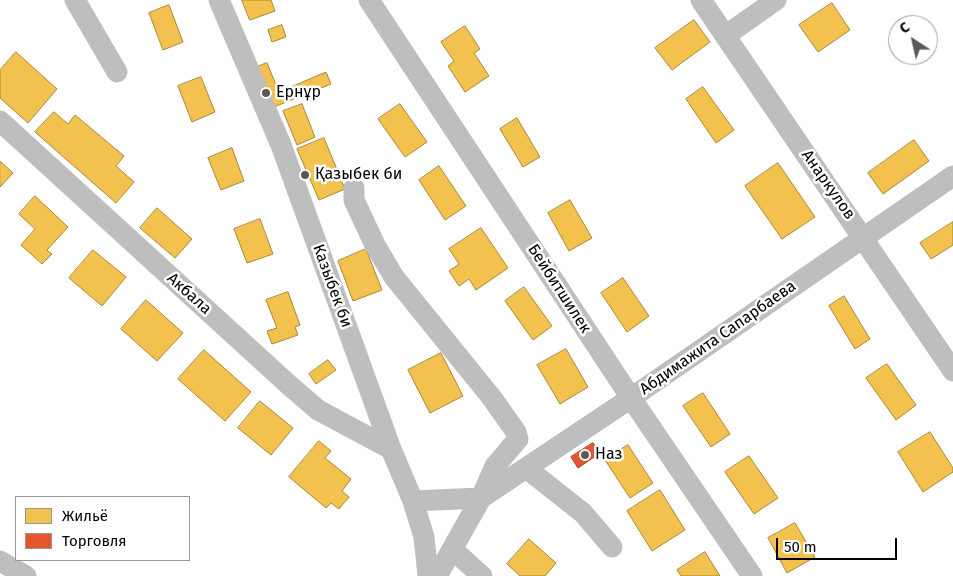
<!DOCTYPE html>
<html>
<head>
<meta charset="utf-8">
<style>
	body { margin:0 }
	#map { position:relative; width:953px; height:576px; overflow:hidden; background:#fff; font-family:"Fira Sans",sans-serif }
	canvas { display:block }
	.legend { position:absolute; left:15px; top:496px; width:175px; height:65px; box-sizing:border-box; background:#fff; border:1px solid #999; margin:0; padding:6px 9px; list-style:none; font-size:15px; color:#000 }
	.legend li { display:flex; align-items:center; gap:10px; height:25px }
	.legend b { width:25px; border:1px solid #999 }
	.north { position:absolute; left:888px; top:15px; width:50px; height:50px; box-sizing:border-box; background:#fff; border:1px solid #999; border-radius:50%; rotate:325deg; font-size:14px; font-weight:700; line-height:20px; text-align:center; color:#000 }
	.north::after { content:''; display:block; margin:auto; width:18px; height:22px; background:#595959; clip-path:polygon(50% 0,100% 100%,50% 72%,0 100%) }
	.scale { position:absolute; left:776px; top:538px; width:121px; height:22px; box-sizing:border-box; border:2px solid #000; border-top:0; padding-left:6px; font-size:15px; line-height:18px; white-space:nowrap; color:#000; -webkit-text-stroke:4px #fff; paint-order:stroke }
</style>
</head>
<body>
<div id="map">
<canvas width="953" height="576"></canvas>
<ul class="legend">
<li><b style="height:14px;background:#f2c14e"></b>Жильё</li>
<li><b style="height:14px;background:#e4572e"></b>Торговля</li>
</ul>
<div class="north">С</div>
<div class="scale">50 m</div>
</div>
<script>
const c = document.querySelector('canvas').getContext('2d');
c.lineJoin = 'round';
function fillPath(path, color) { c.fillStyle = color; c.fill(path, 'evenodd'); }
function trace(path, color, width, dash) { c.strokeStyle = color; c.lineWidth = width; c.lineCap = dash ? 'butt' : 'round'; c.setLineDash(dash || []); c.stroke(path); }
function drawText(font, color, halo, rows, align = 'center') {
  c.font = font + ' "Fira Sans",sans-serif'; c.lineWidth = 5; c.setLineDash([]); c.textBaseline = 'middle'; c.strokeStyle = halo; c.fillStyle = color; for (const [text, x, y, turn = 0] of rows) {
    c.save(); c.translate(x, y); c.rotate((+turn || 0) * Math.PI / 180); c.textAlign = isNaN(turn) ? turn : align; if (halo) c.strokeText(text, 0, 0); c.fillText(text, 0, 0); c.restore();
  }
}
const homes = new Path2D(`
	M242,0h29l4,11 -25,9z
	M832,3l18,27 -32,22 -19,-27z
	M169,5l14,37 -20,8 -14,-37z
	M694,20l16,22 -38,28 -17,-22z
	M282,25l4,12 -14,5 -4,-12z
	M465,26l15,23 -6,4 15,23 -24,16 -17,-26 6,-5 -13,-19z
	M16,52l41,37 -29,34 -28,-25v-28z
	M267,63l12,29 47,-20 5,12 -57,23 -17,-40z
	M201,77l14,35 -23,10 -14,-36z
	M703,87l31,43 -18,13 -30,-44z
	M302,104l13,33 -18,8 -14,-34z
	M400,104l27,38 -22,15 -27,-38z
	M54,112l14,12 7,-9 49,41 -8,10 18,16 -18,21 -81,-71z
	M517,118l23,39 -17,10 -23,-38z
	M324,138l21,51 -26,11 -22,-51z
	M914,140l15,21 -46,33 -15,-21z
	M232,148l12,33 -23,9 -13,-32z
	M0,161l13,12 -13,14z
	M778,163l37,54 -33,22 -37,-53z
	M439,166l27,40 -21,14 -26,-40z
	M35,196l33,31 -21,23 5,4 -10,10 -21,-19 14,-16 -16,-15z
	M570,200l22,38 -23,13 -21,-38z
	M157,208l35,31 -17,19 -35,-30z
	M260,219l13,35 -26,9 -13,-34z
	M953,222v23l-22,14 -11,-16z
	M481,228l27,40 -32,22 -7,-11 -10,7 -10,-15 10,-7 -10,-15z
	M366,249l16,41 -29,11 -15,-40z
	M93,250l33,27 -24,29 -33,-28z
	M623,278l26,38 -22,16 -26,-39z
	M524,287l28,39 -19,14 -28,-39z
	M288,292l12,33 -5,2 3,8 -26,9 -5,-13 10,-3 -11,-28z
	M844,296l26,43 -15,10 -26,-43z
	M146,300l37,33 -26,28 -36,-32z
	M566,349l22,38 -28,17 -23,-39z
	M204,350l47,42 -26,29 -47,-42z
	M441,353l22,43 -33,17 -22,-43z
	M328,360l8,10 -20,14 -7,-10z
	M887,364l29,41 -20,15 -30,-42z
	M703,393l27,41 -19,13 -28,-41z
	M260,401l33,27 -22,27 -33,-27z
	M930,432l23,36v4l-30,20 -25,-40z
	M319,441l12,10 -6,7 26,21 -9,12 7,6 -10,12 -8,-6 -5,5 -37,-31z
	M628,445l25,38 -23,15 -25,-38z
	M749,456l29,42 -24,16 -29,-42z
	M660,490l25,40 -33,21 -25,-40z
	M795,523l20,34 -28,16 -19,-35z
	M529,539l27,24 -11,13h-25l-13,-12z
	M705,552l15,24h-39l-4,-6z`);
const shops = new Path2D(`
	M593,443l7,10 -22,15 -7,-11z`);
const minor = new Path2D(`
	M75,0l42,72
	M219,0l62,145 110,304 22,52 11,36 4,39
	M369,0l262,398 121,178
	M701,0l252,371
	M725,36l51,-36
	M0,121l289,264 29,25 73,39
	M354,188v12l21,45 19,32 98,121 24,34 2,7 -23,27 -14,32 -44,78
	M526,468l57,45 29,34
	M481,498l150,-100 322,-222
	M413,501l68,-3
	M452,549l30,27
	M0,561l26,15`);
const markers = [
	[266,93,5,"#595959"],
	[305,175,5,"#595959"],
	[585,455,5,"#595959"]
];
const poiNames = [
	["Ернұр",276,93],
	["Қазыбек би",315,175],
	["Наз",595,455]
];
const streetNames = [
	["Анаркулов",828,185,55],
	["Казыбек би",332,286,70],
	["Бейбитшилек",559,289,57],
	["Акбала",189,294,42],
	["Абдимажита Сапарбаева",718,338,-35]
];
fillPath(homes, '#f2c14e');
trace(homes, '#a98737', 1);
fillPath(shops, '#e4572e');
trace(shops, '#a03d20', 1);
trace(minor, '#bebebe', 21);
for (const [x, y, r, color] of markers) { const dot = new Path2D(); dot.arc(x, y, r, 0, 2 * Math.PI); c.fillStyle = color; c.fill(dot); trace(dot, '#fff', 2); }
drawText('16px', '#000', '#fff', poiNames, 'left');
drawText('16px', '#000', '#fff', streetNames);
</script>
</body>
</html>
